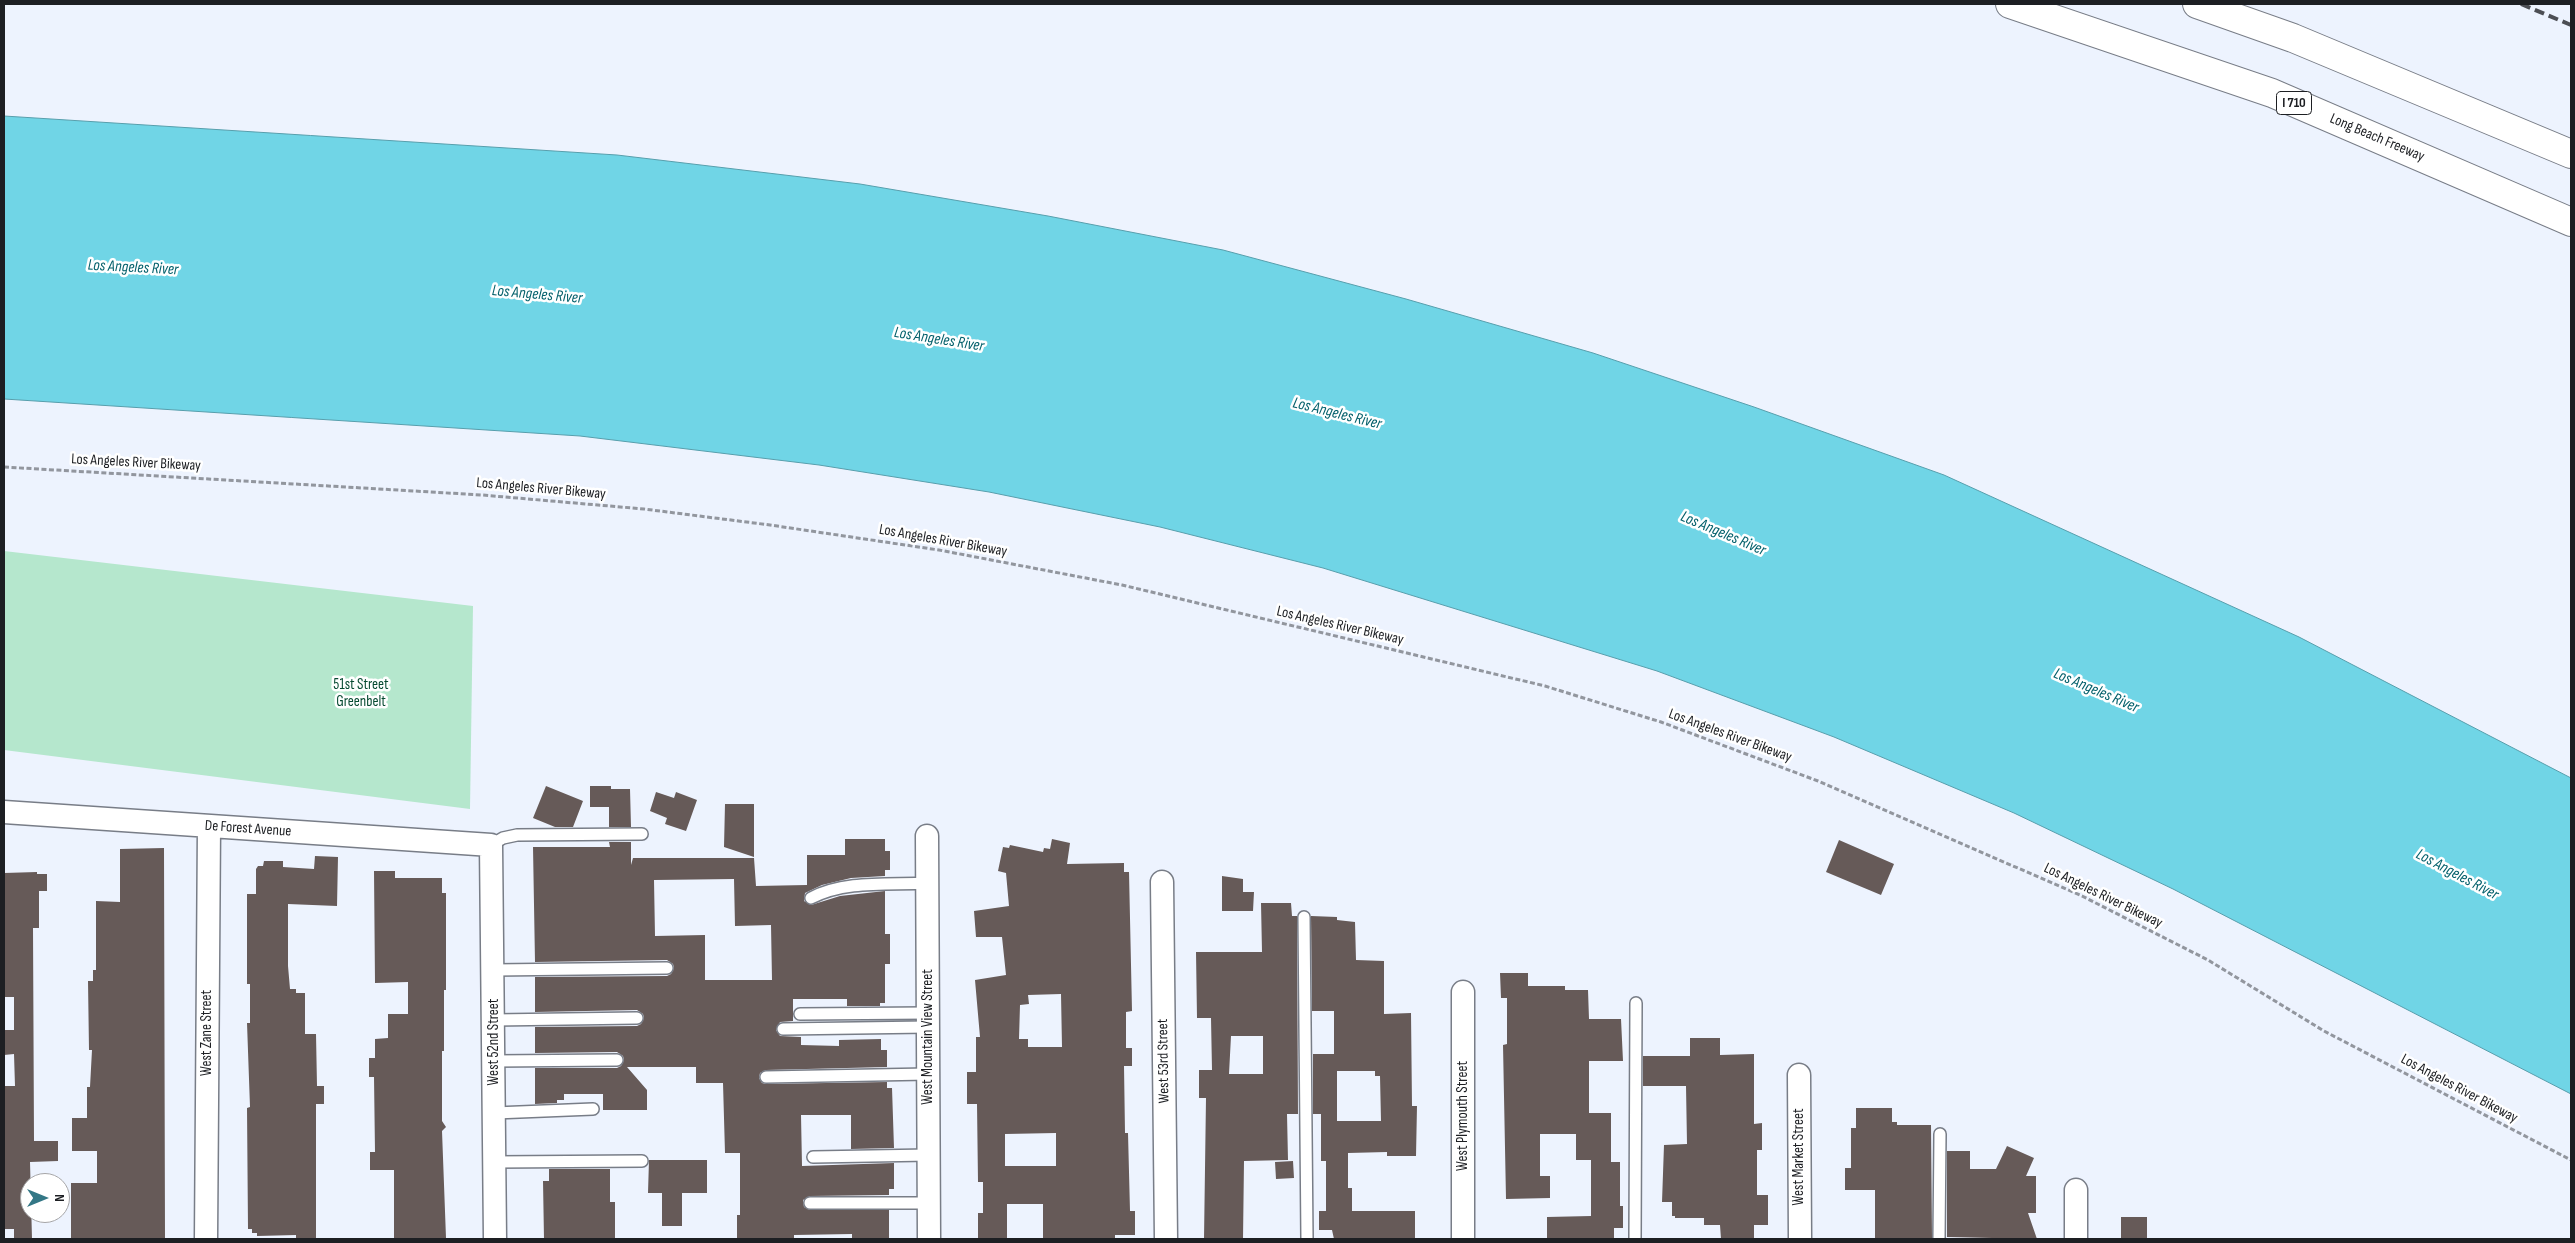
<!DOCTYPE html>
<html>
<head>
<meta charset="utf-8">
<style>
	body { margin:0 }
	#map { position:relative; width:2575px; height:1243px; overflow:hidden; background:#edf3fe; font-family:"Sofia Sans Condensed",sans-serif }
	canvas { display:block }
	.frame { position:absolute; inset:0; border:5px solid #1d1f23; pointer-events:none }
	.north { position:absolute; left:20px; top:1173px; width:50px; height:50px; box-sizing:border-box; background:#fff; border:1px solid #a5a5a7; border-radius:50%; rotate:90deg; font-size:14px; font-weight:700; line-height:20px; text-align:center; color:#1d1f23 }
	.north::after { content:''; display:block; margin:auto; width:18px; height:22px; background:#337786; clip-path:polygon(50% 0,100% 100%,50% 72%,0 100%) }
</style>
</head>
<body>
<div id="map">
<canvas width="2575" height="1243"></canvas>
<div class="frame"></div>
<div class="north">N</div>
</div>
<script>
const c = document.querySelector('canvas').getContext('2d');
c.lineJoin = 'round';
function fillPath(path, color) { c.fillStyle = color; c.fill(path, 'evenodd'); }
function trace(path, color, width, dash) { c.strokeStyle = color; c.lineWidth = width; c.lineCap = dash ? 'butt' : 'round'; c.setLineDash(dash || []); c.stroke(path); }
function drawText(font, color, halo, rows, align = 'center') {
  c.font = font + ' "Sofia Sans Condensed",sans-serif'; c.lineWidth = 5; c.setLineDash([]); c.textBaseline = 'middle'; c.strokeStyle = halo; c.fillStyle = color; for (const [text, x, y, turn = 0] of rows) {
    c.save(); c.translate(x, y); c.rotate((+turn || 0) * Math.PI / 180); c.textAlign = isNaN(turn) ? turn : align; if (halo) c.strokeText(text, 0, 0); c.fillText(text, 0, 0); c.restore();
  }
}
const green = new Path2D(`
	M4,551l469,55 -3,203 -466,-59z`);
const water = new Path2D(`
	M4,116l613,39 243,29 188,32 175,34 183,49 187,54 161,54 190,68 355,162 272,141v316l-398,-205 -159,-76 -180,-76 -177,-66 -334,-103 -163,-41 -171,-35 -170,-27 -239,-29 -576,-37z`);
const building = new Path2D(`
	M546,786l37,15 -10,26h-18l-22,-9z
	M590,786h21v3h19l1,38h-22v-20h-19z
	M656,792l18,6 2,-6 21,8 -11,31 -21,-7 2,-6 -17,-7z
	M725,804h29v53l-30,-10z
	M845,839h40v12h5v19h-5v6l-34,2 -29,7 -17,8 -1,8 7,4 29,-9 45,-5v43h5v30h-5v39h-5v3h-33v-7h-54v22l-13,1 -4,8 4,6 21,1v8l38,1v-6l42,-1v11h6v17l-121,3 -6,3 -1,5 3,5 4,1 121,-2v6h5l2,60 -43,1v-34h-50l1,51 92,-3v26h-5v6l-79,1 -7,4 1,7 6,3h79v29h-37v-5l-58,1v4h-57v-24h3v-62h-15l-2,-70h-27v-16h-69l20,23v20h-44v-16h-39v6h-7v3l-22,1v-36h82l4,-2 3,-6 -1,-4 -6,-4 -82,1v-26l102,-1 4,-2 3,-6 -1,-4 -6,-4 -102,2v-35l132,-1 4,-2 3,-6 -1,-4 -6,-4 -132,2 -2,-115h77l-1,-5h22v23l2,-7h121l2,28 51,-1v-30h38zM734,879l1,47 36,-1 1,55h-67v-45l-50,1 -1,-56z
	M1052,839l18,4 -3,21 57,-1v9h5l3,139 -6,1v36h6v18h-8l1,67h3l2,78h5v24h-20v4h-72v-35h-36v35h-29v-26h5v-31h-5l-1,-78h-10v-32h9v-35h4l-5,-57 31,-5 -4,-38h-26l-2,-26 35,-5 -3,-33 -8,-2 5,-24 6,1 1,-3 33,7 1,-4 6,1zM1061,994l1,53h-34v-8h-9l1,-34 9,-1 -1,-9zM1056,1133v33h-51v-32z
	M1839,840l55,24 -13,31 -55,-23z
	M164,848l1,391h-94v-56h26v-32h-25v-33h15v-31h3l2,-37h-3l-1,-69h5v-11h3v-69l24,1v-53z
	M315,856l23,1 -1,49 -49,-2v62l2,23h6v4h9v41h11l1,52h7v18h-8v135h-20v-4l-39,1v-3h-5v-4h-4l-1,-121 3,-1 -3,-84h3v-39h-3v-90h9v-25l2,-3h5l1,-5h19v6l31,2z
	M374,871h21v7h47v15h4v97h-2v61h-2v70l4,6 -4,4 4,107h-52v-68h-24v-18h5l-1,-75h-5v-19h6v-19l13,-1v-24h20v-32l-33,1z
	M37,872v2h10v17h-8v37h-6l1,213h24v20l-28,1 2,77h-18v-10h-10v-143h11l-1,-32 -10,1v-25h10v-33h-10v-124z
	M1222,876l21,3v13h11l-1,19h-31z
	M1261,903h30l1,13h5l1,198h-11l1,46 -44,1 -1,78h-39l2,-141h-7v-28h13l-1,-52h-14l-1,-66h66zM1231,1036h32v38h-34z
	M1311,916l26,1v3l18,2 1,38 28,1v53l27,-1 1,93h5l-1,50h-29v-4l-39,1v35h4v23h63v28h-81l-2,-9h-13v-19h7v-50h-5v-47h-8v-60h21v-43h-22zM1337,1071h38v5h5l1,45h-44z
	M1500,973h28v13h37v4h23l1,29h32l2,42h-34v52h22v49h9v44h3v22h-9v11h-67v-22l44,-1v-56h-15v-26h-36v42h10v22l-44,1 -3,-154 4,-1v-46h-6z
	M1690,1038h30v17l34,-1v70l8,-1v27h-5v45h11v30h-14v14h-33l-1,-14h-16v-7h-29v-2h-3v-14h-10l2,-57 23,-1 -1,-58h-43v-30h47z
	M1856,1108h36v14h5v3h34l1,114h-57v-49h-30v-22h6v-40h5z
	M2007,1146l27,12 -8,18h10v37h-8l9,26 -90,-2v-86h23v18h26z
	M649,1160h58v33h-25v33h-20v-33h-14z
	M1293,1161l1,17 -18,1 -1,-17z
	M549,1169h61v33h5v37h-71l-1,-58h6z
	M2121,1217h26v22h-26z`);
const path = new Path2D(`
	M4,467l478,28 162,14 126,16 169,25 183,35 423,101 116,36 157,59 264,115 126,64 116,71 247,129`);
const service = new Path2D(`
	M491,845l12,-7 14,-3 125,-1
	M811,898c34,-18 78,-13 116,-15
	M1304,917l3,322
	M494,970l173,-2
	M800,1014l128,-1
	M494,1020l143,-2
	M783,1029l145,-2
	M494,1061l123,-1
	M766,1077l162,-3
	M495,1113l98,-4
	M813,1157l116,-2
	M495,1162l147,-1
	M810,1203h119
	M1635,1239l1,-236
	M1939,1239l1,-105`);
const minor = new Path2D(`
	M4,812l487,33 4,394
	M927,836l2,403
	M1162,882l4,357
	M1463,992v247
	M1799,1075l1,164
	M2076,1190v49
	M206,1239l3,-413`);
const motorway = new Path2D(`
	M2010,4l262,89 299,129
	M2197,4l96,34 278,116`);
const rail = new Path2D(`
	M2521,4l50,21`);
const shields = [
	[2294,103,35]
];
const shieldNames = [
	["I 710",2294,103]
];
const streetNames = [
	["Long Beach Freeway",2377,138,23],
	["Los Angeles River Bikeway",136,463,3],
	["Los Angeles River Bikeway",541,489,5],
	["Los Angeles River Bikeway",943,541,10],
	["Los Angeles River Bikeway",1340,626,13],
	["Los Angeles River Bikeway",1730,736,20],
	["De Forest Avenue",248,829,4],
	["Los Angeles River Bikeway",2103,896,26],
	["West Zane Street",207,1033,-90],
	["West Mountain View Street",928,1037,-90],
	["West 52nd Street",494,1042,-90],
	["West 53rd Street",1164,1061,-91],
	["Los Angeles River Bikeway",2459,1089,28],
	["West Plymouth Street",1463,1116,-90],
	["West Market Street",1799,1157,-90]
];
const parkNames = [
	["51st Street",361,685],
	["Greenbelt",361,702]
];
const waterNames = [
	["Los Angeles River",133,268,3],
	["Los Angeles River",537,295,5],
	["Los Angeles River",939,340,9],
	["Los Angeles River",1337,414,14],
	["Los Angeles River",1723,534,23],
	["Los Angeles River",2096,691,23],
	["Los Angeles River",2457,875,28]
];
fillPath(green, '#b5e7cd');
fillPath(water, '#70d5e6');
trace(water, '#579eac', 1);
fillPath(building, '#665a58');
trace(service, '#787d87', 14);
trace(minor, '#787d87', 25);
trace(motorway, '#787d87', 30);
trace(path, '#92969e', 3, [5, 2.5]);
trace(service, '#fff', 11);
trace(minor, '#fff', 22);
trace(motorway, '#fff', 28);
trace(rail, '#4c4e54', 4, [10, 5]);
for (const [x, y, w] of shields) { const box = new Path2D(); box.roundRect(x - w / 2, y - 11.5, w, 23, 4); c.fillStyle = '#fff'; c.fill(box); trace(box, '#1d1f23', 1); }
drawText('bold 14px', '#1d1f23', null, shieldNames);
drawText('15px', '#1d1f23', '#fff', streetNames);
drawText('15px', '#064a31', '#fff', parkNames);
drawText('italic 16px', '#05616c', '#fff', waterNames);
</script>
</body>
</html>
